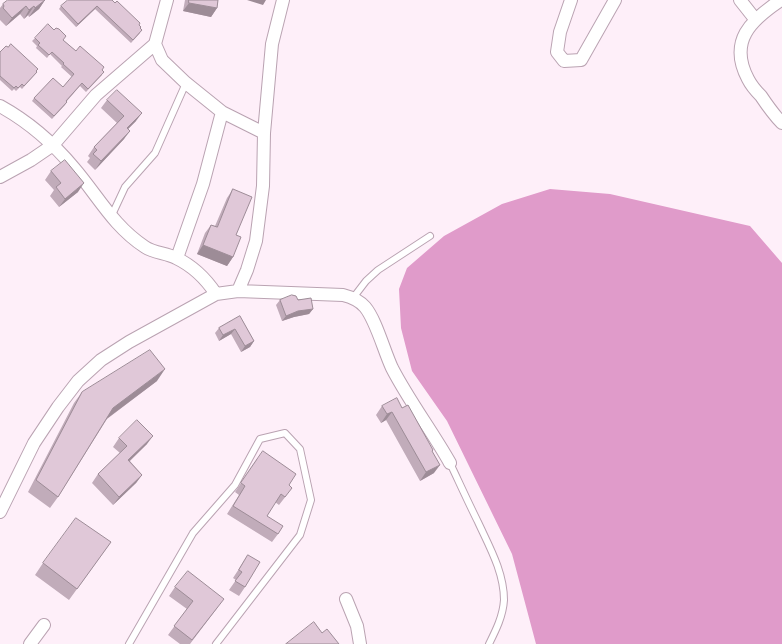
<!DOCTYPE html>
<html>
<head>
<meta charset="utf-8">
<style>
	body { margin:0 }
	canvas { display:block; background:#feeff9 }
</style>
</head>
<body>
<canvas width="782" height="644"></canvas>
<script>
const c = document.querySelector('canvas').getContext('2d');
c.lineJoin = 'round';
function fillPath(path, color) { c.fillStyle = color; c.fill(path, 'evenodd'); }
function trace(path, color, width, dash) { c.strokeStyle = color; c.lineWidth = width; c.lineCap = dash ? 'butt' : 'round'; c.setLineDash(dash || []); c.stroke(path); }
const forest = new Path2D(`
	M550,189l60,5 140,32 32,37v381h-246l-24,-90 -65,-133 -35,-50 -11,-43 -2,-39 8,-21 37,-32 58,-32z`);
const service = new Path2D(`
	M111,217l14,-30 30,-34 31,-70
	M353,298l13,-17 12,-11 52,-34
	M450,463c9,19 18,39 28,59 11,24 26,50 26,78 -1,16 -8,30 -15,44
	M129,644l64,-111 42,-48 25,-46 25,-6 15,16 11,51 -11,35 -84,109`);
const minor = new Path2D(`
	M167,0l-12,44 7,16 24,23 36,29 -19,72 -26,74
	M571,0l-11,32 -3,20 7,9 17,-1 34,-60
	M740,0l15,19
	M781,0c-30,20 -53,41 -33,79 3,6 8,12 13,17 6,9 13,19 21,27
	M0,106c29,16 53,37 74,62 24,28 39,58 71,79 9,6 21,6 31,11 17,8 30,21 40,36
	M222,112l42,21
	M0,177l31,-17 22,-15 43,-50 59,-51
	M238,291l9,-21 9,-29 7,-55 1,-53 8,-89 11,-44
	M0,512l34,-69 24,-36 20,-26 23,-21 28,-18 87,-48 22,-3 105,4c8,2 16,5 22,12 11,13 19,44 27,61 17,33 40,63 58,95
	M346,599l11,27 3,18
	M30,644l14,-19`);
const wall = new Path2D(`
	M45,0l-6,9 -10,8 -1,-2 -4,4 -4,-5 -14,12 -6,-6v-12l3,-4z
	M112,0l27,25 1,3v5l-9,10 -36,-34 -19,18 -17,-18 2,-3z
	M185,0h33l-1,8 -6,9 -28,-6z
	M35,38l28,2 13,11 26,19v5l-16,17 -6,-6 -13,15 -2,4 -13,14 -20,-18 2,-3 29,-11 9,-10 -11,-10 1,-1 -12,-12 -3,4 -11,-10 1,-2 -5,-5z
	M0,52l37,20 -15,17 -2,-2 -4,4 -2,-2 -2,2 -12,-11z
	M107,100l29,21 -8,8 -4,10 -29,31 -8,-8 3,-4 -2,-2 6,-9 23,-24 -16,-15z
	M51,171l27,21 -19,15 -9,-11 4,-6 -9,-10z
	M233,189l3,46 -3,22 -6,9 -30,-12 8,-21 6,-8 4,1 12,-28z
	M280,300h18l15,9 -4,5 -15,3 -12,4 -6,-16z
	M240,316l14,25 -4,6 -9,5 -10,-18 -12,7 -4,-8 4,-5z
	M157,381l-50,38 -49,78 -8,11 -22,-16 46,-89 8,-11z
	M382,406l20,2 31,42 -1,1 2,22 -14,8 -34,-61 -5,3 -5,-8z
	M119,438l28,6 -17,17 12,14 -6,8 -23,22 -21,-22 6,-9 22,-21 -7,-6z
	M257,459l32,26 -3,11 -7,9 -4,-3 -8,14 11,18 -6,8 -45,-28 12,-19 -4,-3z
	M111,542l-42,58 -34,-25 8,-12z
	M248,555l-3,32 -6,9 -10,-6 7,-10 -3,-2z
	M175,587l43,20 -28,37h-10l-12,-9 19,-26 -18,-13z`);
const shadedWall = new Path2D(`
	M45,0l-6,9 -10,8 6,-9z
	M247,0h19l-3,5z
	M189,3l28,5 -6,9 -28,-6z
	M26,6l-6,8 -14,12 6,-8z
	M34,6l-6,9 -4,4 5,-9z
	M97,6l-2,3 -19,18 2,-3z
	M142,113l-6,8 -15,15 6,-8z
	M130,131l-6,8 -29,31 6,-9z
	M84,183l-6,9 -19,15 6,-8z
	M203,245l30,12 -6,9 -30,-12z
	M313,309l-4,5 -15,3 -12,4 4,-5 12,-5z
	M235,329l-4,5 -12,7 4,-6z
	M254,341l-4,6 -9,5 4,-6z
	M165,369l-8,12 -52,39 8,-12z
	M392,412l-6,8 -5,3 6,-9z
	M153,436l-6,8 -25,24 6,-8z
	M440,465l-6,8 -14,8 6,-9z
	M142,475l-6,8 -23,22 6,-8z`);
const building = new Path2D(`
	M8,0h37l-10,8 -1,-2 -5,4 -3,-4 -14,12 -9,-10 1,-2 -1,-2z
	M68,0h44l3,3 2,-2 23,22 -1,2 2,2 -1,1 2,2 -9,10 -36,-34 -19,18 -17,-18z
	M189,0h29l-1,8 -28,-5z
	M48,24l6,6 2,-2 3,1 7,7 -3,4 13,11 4,-5 24,21 -2,3 2,2 -16,17 -6,-6 -16,18 1,1 -13,14 -20,-18 19,-20 10,9 11,-13 -11,-10 1,-1 -12,-11 -3,3 -11,-10 2,-2 -5,-5z
	M11,44l27,25 -2,2 1,1 -13,14 -2,-2 -4,4 -2,-2 -2,2 -14,-12v-24l6,-6 2,1z
	M117,90l25,23 -15,15 3,3 -29,30 -8,-7 4,-4 -3,-3 30,-31 -17,-16z
	M65,160l19,23 -19,16 -9,-12 5,-4 -10,-12z
	M233,189l19,8 -16,38 5,2 -8,20 -30,-12 8,-20 6,2z
	M292,295l4,1 2,4 13,-2 2,11 -15,2 -12,5 -6,-16z
	M240,316l14,25 -9,5 -10,-17 -12,6 -4,-7z
	M150,350l15,19 -52,39 -55,89 -22,-17 46,-88z
	M397,398l5,10 6,-3 25,45 -1,1 8,14 -14,7 -34,-60 -5,2 -5,-8z
	M137,420l16,16 -25,24 14,15 -23,22 -21,-23 29,-28 -8,-8z
	M263,451l33,23 -7,11 3,3 -7,9 -4,-3 -14,22 16,10 -5,8 -45,-28 12,-20 -4,-3z
	M76,518l35,24 -34,47 -34,-26z
	M248,555l12,7 -15,25 -10,-6 7,-9 -3,-2z
	M188,571l36,28 -32,41 -18,-14 19,-25 -18,-14z
	M314,622l8,11 5,-4 12,15h-53z`);
fillPath(forest, '#e09bca');
trace(service, '#baa3b2', 8);
trace(minor, '#baa3b2', 14);
trace(service, '#fff', 6);
trace(minor, '#fff', 12);
fillPath(wall, '#c1acba');
fillPath(shadedWall, '#9d8c97');
fillPath(building, '#e0c8d8');
trace(building, '#9d8c97', 1);
</script>
</body>
</html>
